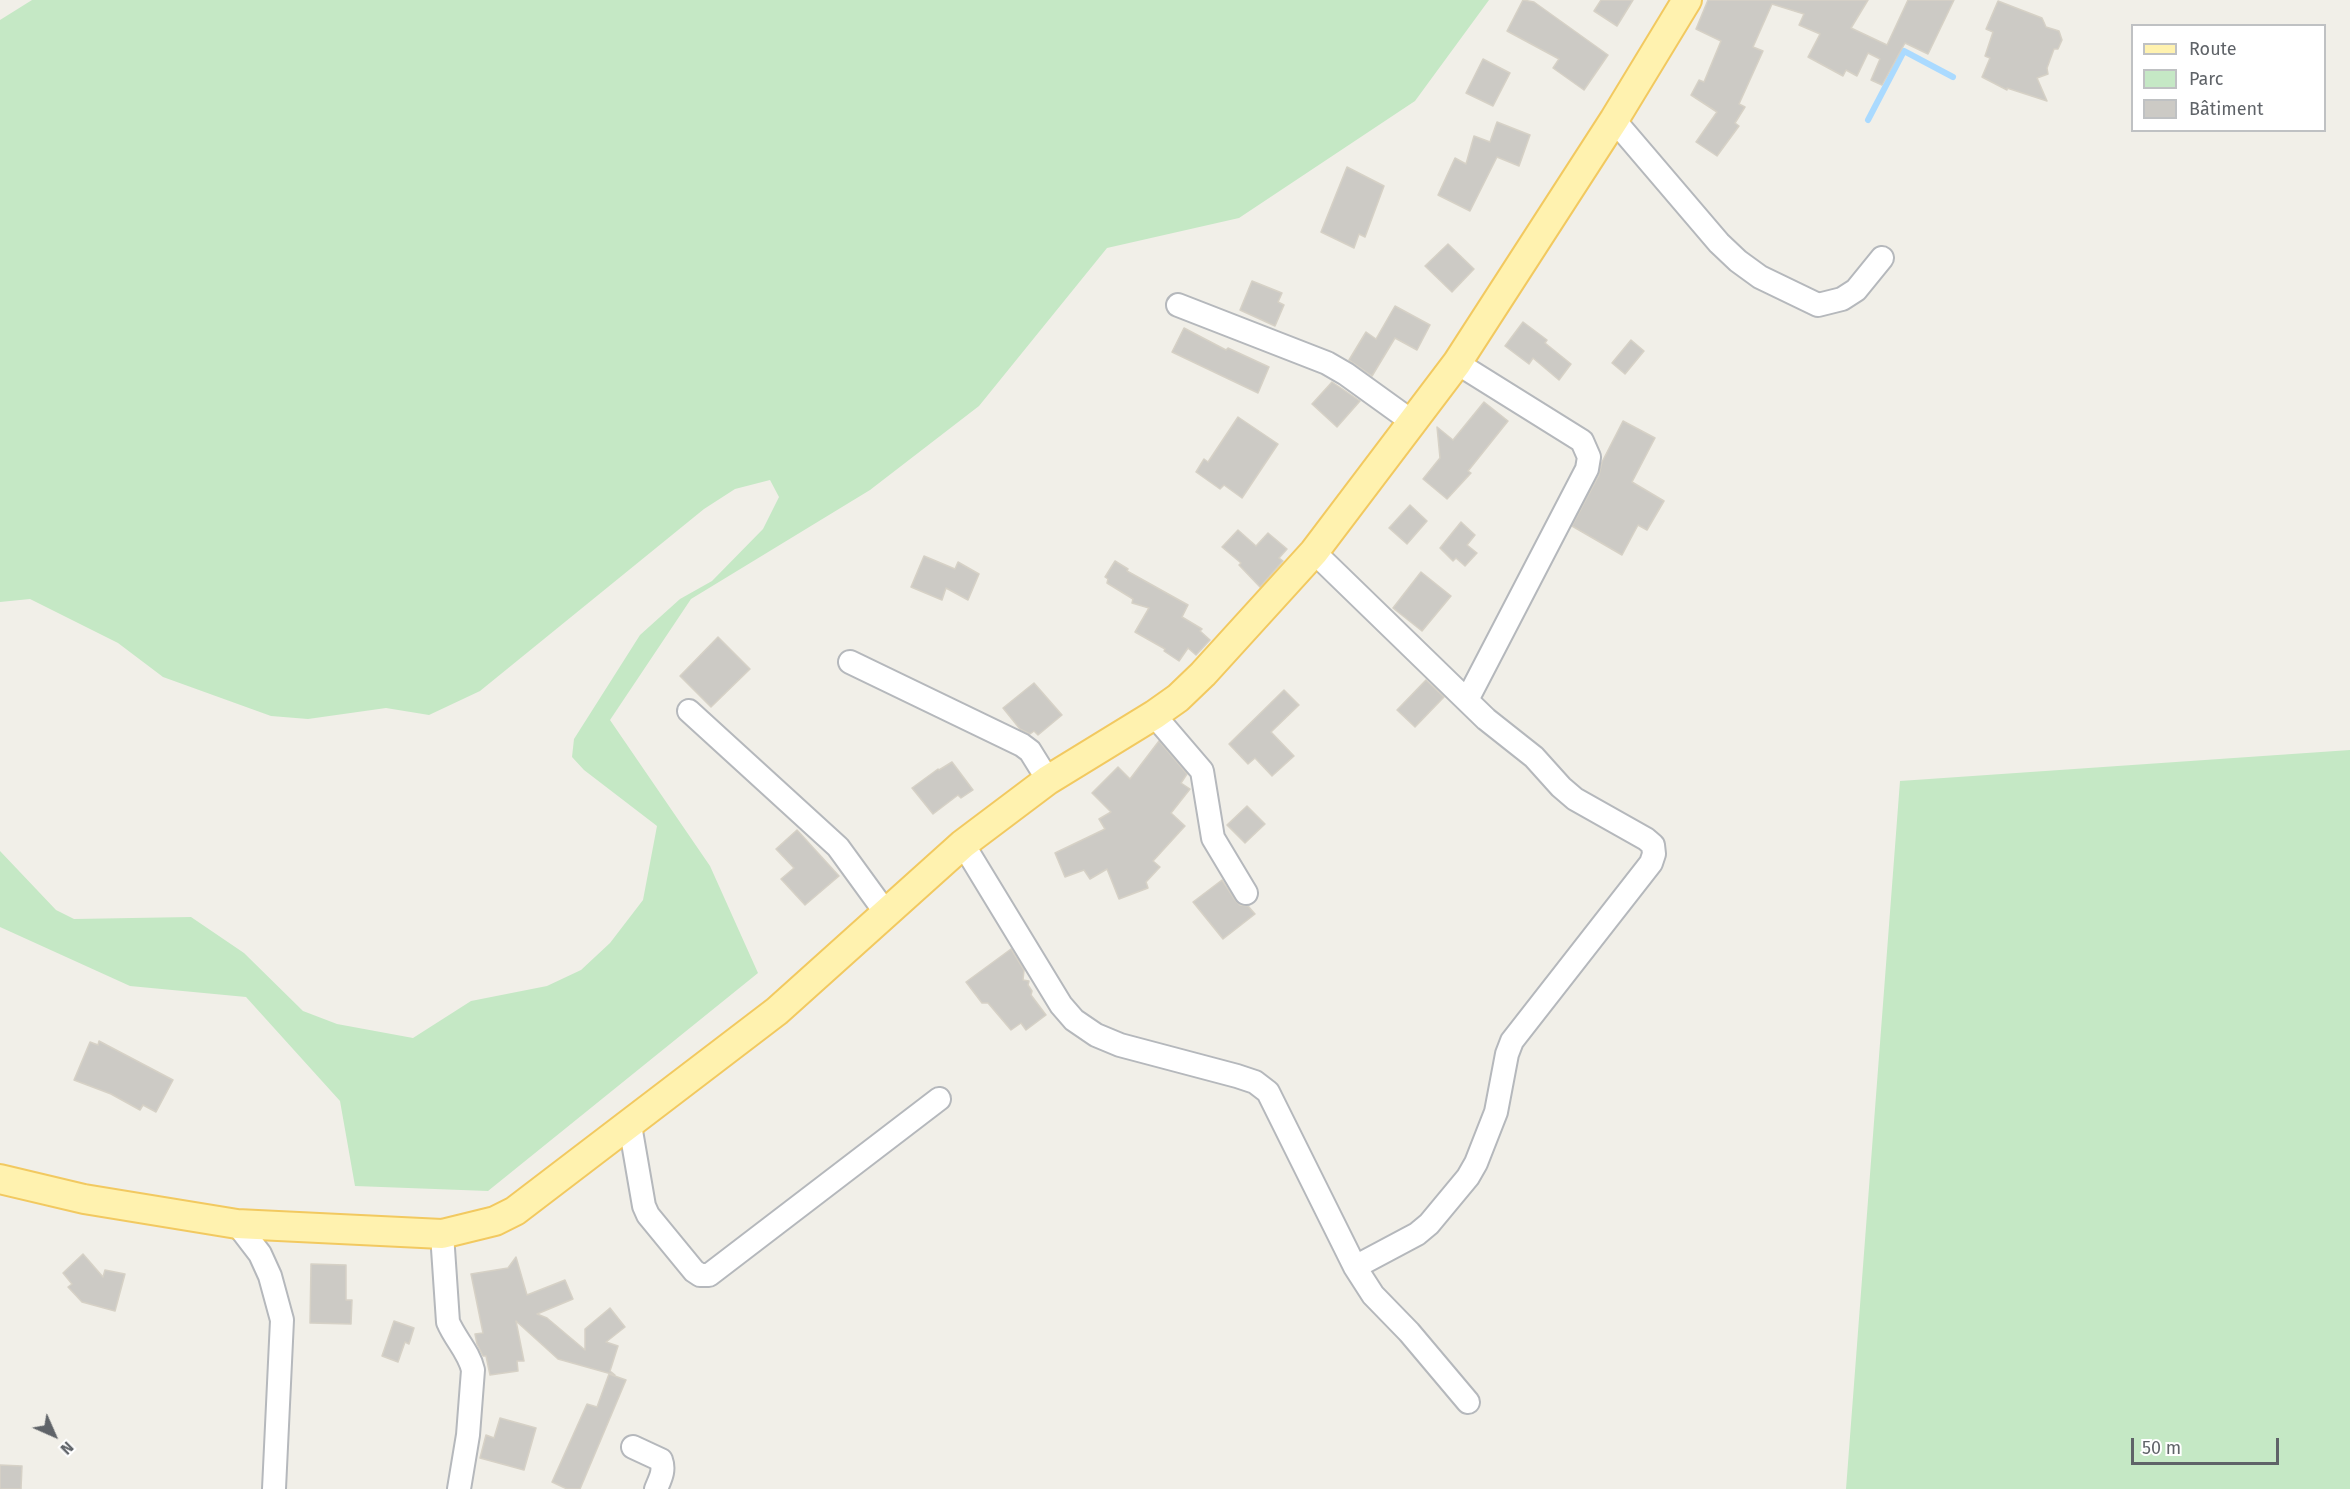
<!DOCTYPE html>
<html>
<head>
<meta charset="utf-8">
<style>
	body { margin:0 }
	#map { position:relative; width:2350px; height:1489px; overflow:hidden; background:#f1efe8; font-family:"Fira Sans",sans-serif }
	canvas { display:block }
	.legend { position:absolute; left:2131px; top:24px; width:195px; height:108px; box-sizing:border-box; background:#fff; border:2px solid #bfc1c3; margin:0; padding:8px 10px; list-style:none; font-size:18px; color:#5f6368 }
	.legend li { display:flex; align-items:center; gap:12px; height:30px }
	.legend b { width:30px; border:2px solid #bfc1c3 }
	.north { position:absolute; left:24px; top:1405px; width:60px; height:60px; -webkit-text-stroke:4px #fff; paint-order:stroke; rotate:135deg; font-size:16px; font-weight:700; line-height:24px; text-align:center; color:#5f6368 }
	.north::after { content:''; display:block; margin:auto; width:21px; height:27px; background:#5f6368; clip-path:polygon(50% 0,100% 100%,50% 72%,0 100%) }
	.scale { position:absolute; left:2131px; top:1438px; width:148px; height:27px; box-sizing:border-box; border:3px solid #5f6368; border-top:0; padding-left:8px; font-size:18px; line-height:21px; white-space:nowrap; color:#5f6368; -webkit-text-stroke:4px #fff; paint-order:stroke }
</style>
</head>
<body>
<div id="map">
<canvas width="2350" height="1489"></canvas>
<ul class="legend">
<li><b style="height:8px;background:#fff2af"></b>Route</li>
<li><b style="height:16px;background:#c5e8c5"></b>Parc</li>
<li><b style="height:16px;background:#cccac5"></b>Bâtiment</li>
</ul>
<div class="north">N</div>
<div class="scale">50 m</div>
</div>
<script>
const c = document.querySelector('canvas').getContext('2d');
c.lineJoin = 'round';
function fillPath(path, color) { c.fillStyle = color; c.fill(path, 'evenodd'); }
function trace(path, color, width, dash) { c.strokeStyle = color; c.lineWidth = width; c.lineCap = dash ? 'butt' : 'round'; c.setLineDash(dash || []); c.stroke(path); }
const green = new Path2D(`
	M32,0h1457l-74,101 -176,117 -132,30 -128,158 -109,84 -179,109 -81,121 100,146 48,107 -270,218 -133,-5 -15,-85 -94,-104 -116,-11 -130,-59v-76l56,59 18,9 117,-2 53,36 59,58 34,13 76,14 58,-37 76,-15 34,-16 29,-27 33,-43 14,-74 -73,-56 -12,-13 2,-18 66,-104 40,-36 32,-18 51,-52 16,-32 -9,-17 -35,9 -31,20 -224,182 -51,24 -43,-7 -78,11 -37,-3 -108,-39 -45,-34 -88,-44 -30,3v-582z
	M2350,750v739h-504l54,-708z`);
const stream = new Path2D(`
	M1868,120l36,-69 49,26`);
const building = new Path2D(`
	M1523,0l11,2 74,53 -24,35 -31,-22 6,-9 -52,-28z
	M1601,0h32l-16,26 -23,-15z
	M1708,0h160l-17,28 36,17 21,-45h46l-26,54 -23,-11 -23,42 -11,-5 9,-21 -12,-6 -11,23 -11,-6 -3,6 -35,-19 12,-23 -21,-9 5,-11 -32,-10 -19,43 10,4 -24,53 6,3 -10,16 4,3 -22,30 -21,-14 21,-30 -26,-17 8,-15 5,2 17,-41 -25,-12z
	M1998,1l44,17 4,9 13,4 3,9 -4,9h-4l-7,19 1,6 -11,4 10,23 -40,-13v2l-25,-13 8,-19 -5,-2 8,-24 -7,-3z
	M1483,59l27,14 -17,33 -27,-13z
	M1497,122l33,13 -11,31 -22,-9 -27,54 -32,-16 17,-37 11,6 8,-28 16,6z
	M1347,167l37,19 -19,51 -6,-3 -5,14 -33,-16z
	M1448,244l26,25 -22,23 -27,-26z
	M1252,281l30,12 -4,9 6,3 -9,21 -35,-16z
	M1395,306l35,19 -13,25 -22,-12 -23,38 -23,-16 17,-28 10,7z
	M1523,322l24,18 -2,3 26,21 -12,16 -26,-22 -4,6 -24,-18z
	M1184,328l42,22 2,-2 41,19 -11,26 -86,-41z
	M1631,340l13,11 -19,23 -13,-11z
	M1332,382l28,19 -23,26 -25,-23z
	M1484,402l24,19 -40,50 3,2 -24,26 -24,-20 17,-21 -3,-31 16,13z
	M1238,417l40,27 -36,54 -18,-13 -4,4 -24,-17 8,-13 4,3z
	M1623,421l32,17 -23,44 32,19 -17,29 -9,-5 -16,30 -50,-29 27,-51 3,-13z
	M1410,505l17,16 -20,23 -18,-16z
	M1461,522l14,13 -8,10 10,8 -12,13 -9,-8 -3,3 -13,-13z
	M1238,530l18,16 12,-13 19,16 -8,9 4,3 -23,26 -21,-22 2,-2 -19,-16z
	M924,556l31,13 3,-7 21,12 -11,26 -22,-12 -4,12 -31,-13z
	M1115,561l13,8 -1,2 61,34 -6,12 20,12 -2,2 10,9 -14,15 -8,-7 -9,13 -15,-10 1,-2 -30,-17 14,-24 -17,-5 1,-4 -26,-16 1,-4 -3,-2z
	M1421,572l30,24 -29,35 -29,-23z
	M718,637l32,32 -39,38 -31,-31z
	M1426,680l18,17 -29,30 -18,-17z
	M1034,683l28,32 -24,20 -4,-4 -4,3 -10,-5 -17,-21z
	M1284,690l15,15 -28,27 23,24 -22,20 -17,-18 -7,6 -19,-20z
	M1159,741l28,33 -6,9 9,6 -19,24 14,13 -32,35 7,6 -14,15 2,6 -29,11 -12,-30 -17,10 -6,-9 -19,7 -10,-24 50,-24 -6,-10 12,-7 -19,-19 26,-26 12,12z
	M952,762l21,28 -12,8 -3,-3 -25,19 -21,-26 26,-19 1,1z
	M1247,806l18,18 -20,19 -18,-18z
	M797,830l42,46 -34,29 -24,-26 13,-11 -18,-19z
	M1222,880l13,20 5,5 8,1 7,8 -32,25 -30,-37z
	M1011,949l13,21 -1,10 6,1 -1,4 4,6 -1,4 15,20 -20,15 -5,-7 -10,7 -23,-27h-6l-16,-21z
	M99,1041l74,39 -17,32 -13,-7 -3,5 -29,-16 -37,-14 16,-38 8,3z
	M83,1254l20,23 2,-7 20,4 -10,37 -33,-9 -14,-15 4,-3 -9,-11z
	M516,1257l11,38 38,-15 8,19 -36,15 10,4 38,32v-21l25,-21 15,19 -19,15 12,4 -8,25 5,4 -57,-16 -42,-38 8,40h-7l1,10 -28,4 -4,-19h-3l-6,-12 -2,-10 8,-1 -12,-59 37,-6z
	M311,1264l35,1v35h6l-1,24 -41,-1z
	M394,1321l20,7 -5,16 -4,-2 -7,20 -16,-6z
	M609,1374l17,6 -46,109h-13l-15,-7 35,-78 10,3z
	M500,1418l36,10 -12,42 -44,-12 6,-23 8,3z
	M0,1465l22,1 -1,23h-21z`);
const minor = new Path2D(`
	M1614,120l105,123 19,18 22,16 58,28 24,-6 14,-9 26,-32
	M1178,305l149,58 19,11 68,49
	M1457,363l125,78 7,16 -2,12 -120,231
	M1314,552l172,167 48,38 27,30 14,12 71,40 7,6 1,9 -3,9 -139,178 -5,13 -11,58 -20,51 -8,14 -39,47 -12,10 -62,33
	M850,662l172,83 8,6 18,29
	M689,711l149,136 48,66
	M1154,715l48,56 11,67 33,55
	M963,844l98,161 13,15 22,15 24,10 117,31 18,6 13,10 87,175 18,28 36,37 59,70
	M630,1125l14,81 4,9 46,56 6,4h9l230,-176
	M237,1224l23,30 10,22 12,44 -8,169
	M442,1234l6,88c7,17 21,30 25,48l-5,65 -9,54
	M633,1447l28,13c4,11 -1,19 -5,29`);
const major = new Path2D(`
	M0,1179l84,20 153,25 205,10 53,-13 20,-10 262,-200 186,-167 85,-64 106,-65 24,-17 25,-24 111,-122 143,-189 157,-243 73,-120`);
fillPath(green, '#c5e8c5');
trace(stream, '#aadaff', 6);
fillPath(building, '#cccac5');
trace(building, '#d6d1c6', 1.5);
trace(minor, '#b5b8bc', 26);
trace(major, '#f2c960', 32);
trace(minor, '#fff', 22);
trace(major, '#fff2af', 28);
</script>
</body>
</html>
